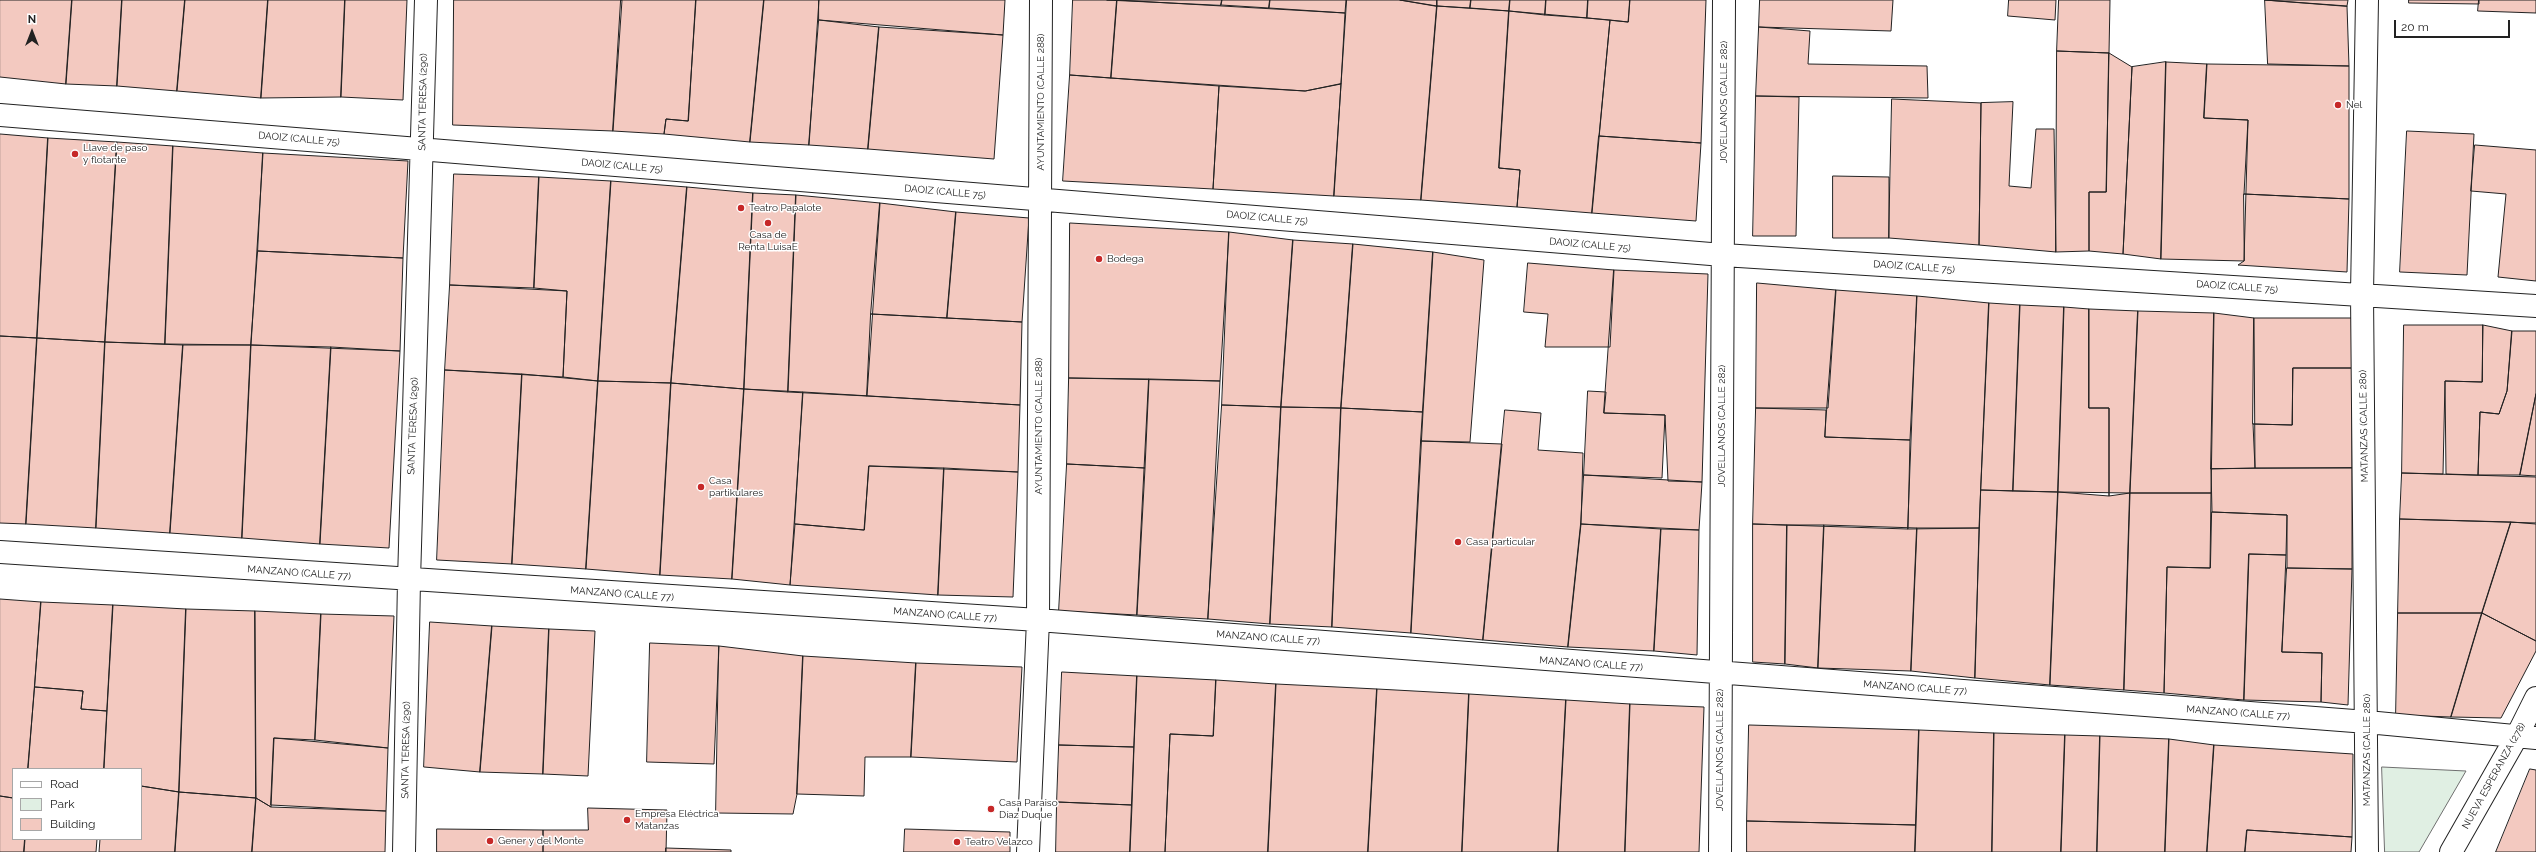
<!DOCTYPE html>
<html>
<head>
<meta charset="utf-8">
<style>
	body { margin:0 }
	#map { position:relative; width:2536px; height:852px; overflow:hidden; background:#fff; font-family:Raleway,sans-serif }
	canvas { display:block }
	.legend { position:absolute; left:12px; top:768px; width:130px; height:72px; box-sizing:border-box; background:#fff; border:1px solid #a7a7a7; margin:0; padding:5px 7px; list-style:none; font-size:12px; color:#222 }
	.legend li { display:flex; align-items:center; gap:8px; height:20px }
	.legend b { width:20px; border:1px solid #a7a7a7 }
	.north { position:absolute; left:12px; top:12px; width:40px; height:40px; -webkit-text-stroke:3px #fff; paint-order:stroke; rotate:0deg; font-size:11px; font-weight:700; line-height:16px; text-align:center; color:#222 }
	.north::after { content:''; display:block; margin:auto; width:14px; height:18px; background:#222; clip-path:polygon(50% 0,100% 100%,50% 72%,0 100%) }
	.scale { position:absolute; left:2394px; top:20px; width:116px; height:18px; box-sizing:border-box; border:2px solid #222; border-top:0; padding-left:5px; font-size:12px; line-height:14px; white-space:nowrap; color:#222; -webkit-text-stroke:3px #fff; paint-order:stroke }
</style>
</head>
<body>
<div id="map">
<canvas width="2536" height="852"></canvas>
<ul class="legend">
<li><b style="height:5px;background:#fff"></b>Road</li>
<li><b style="height:11px;background:#e0efe3"></b>Park</li>
<li><b style="height:11px;background:#f3c9c0"></b>Building</li>
</ul>
<div class="north">N</div>
<div class="scale">20 m</div>
</div>
<script>
const c = document.querySelector('canvas').getContext('2d');
c.lineJoin = 'round';
function fillPath(path, color) { c.fillStyle = color; c.fill(path, 'evenodd'); }
function trace(path, color, width, dash) { c.strokeStyle = color; c.lineWidth = width; c.lineCap = dash ? 'butt' : 'round'; c.setLineDash(dash || []); c.stroke(path); }
function drawText(font, color, halo, rows, align = 'center') {
  c.font = font + ' Raleway,sans-serif'; c.lineWidth = 3; c.setLineDash([]); c.textBaseline = 'middle'; c.strokeStyle = halo; c.fillStyle = color; for (const [text, x, y, turn = 0] of rows) {
    c.save(); c.translate(x, y); c.rotate((+turn || 0) * Math.PI / 180); c.textAlign = isNaN(turn) ? turn : align; if (halo) c.strokeText(text, 0, 0); c.fillText(text, 0, 0); c.restore();
  }
}
const green = new Path2D(`
	M2382,767l84,4 -47,81h-34z`);
const building = new Path2D(`
	M0,0h72l-6,84 -66,-7z
	M72,0h50l-5,86 -51,-2z
	M122,0h63l-8,91 -60,-5z
	M185,0h83l-7,98 -84,-7z
	M268,0h77l-4,97 -80,1z
	M345,0h62l-4,100 -62,-3z
	M454,0h168l-9,131 -160,-6z
	M621,0h75l-8,121 -22,-2 -2,15 -51,-3z
	M696,0h68l-14,142 -86,-8 2,-15 22,2z
	M764,0h55l-10,145 -59,-3z
	M819,0h186l-2,35 -184,-15z
	M1073,0h44l-6,78 -41,-3z
	M1107,0h115l-1,5z
	M1117,0l228,13 -4,71 -36,7 -194,-13z
	M1222,0h48l-1,8 -48,-3z
	M1270,0h76l-1,13 -76,-5z
	M1347,0h53l37,6 -16,194 -87,-4z
	M1400,0h37v6z
	M1437,0h34l-1,8 -33,-2z
	M1471,0h39l-1,11 -39,-3z
	M1510,0h36l-1,15 -36,-4z
	M1546,0h42l-1,18 -42,-3z
	M1588,0h42l-2,22 -41,-4z
	M1630,0h76l-5,143 -102,-7 11,-116 18,2z
	M1760,0h133l-2,31 -132,-4z
	M2009,0h47l-1,20 -47,-4z
	M2059,0h51l-1,53 -52,-2z
	M2265,0l82,6 2,60 -81,-2z
	M2265,0h83l-1,6z
	M2409,0h70v4l-70,-1z
	M2479,0h57v13l-58,-2z
	M1437,6l72,5 -10,157 21,2 -3,37 -96,-7z
	M1509,11l101,9 -18,193 -75,-6 3,-37 -21,-2z
	M819,20l60,7 -11,122 -59,-4z
	M879,27l124,8 -9,124 -126,-10z
	M1759,27l51,4 -2,33 119,2 1,32 -172,-2z
	M2057,51l52,2 -3,139h-17v59l-33,1z
	M2109,53l23,14 -9,187 -34,-3v-59h17z
	M2166,62l-5,197 -38,-5 9,-187z
	M2166,62l41,2 -3,54 44,2 -4,141 -83,-2z
	M2207,64l142,2v133l-105,-5 4,-74 -44,-2z
	M1070,75l149,11 -6,103 -150,-8z
	M1341,84l-7,112 -121,-7 6,-103 86,5z
	M1756,96l43,1 -3,139h-43z
	M1892,99l89,4 -2,142 -90,-7z
	M2013,102l-4,84 22,2 5,-59h18l2,123 -77,-7 2,-142z
	M2407,131l67,3 -7,141 -67,-3z
	M0,134l48,4 -11,200 -37,-2z
	M1599,136l102,7 -5,78 -104,-8z
	M48,138l69,4 -12,200 -68,-4z
	M117,142l56,4 -8,198 -60,-2z
	M2475,145l61,5v131l-38,-4 8,-83 -35,-3z
	M173,146l90,7 -12,192 -86,-1z
	M263,153l145,8 -5,97 -145,-7z
	M454,174l85,3 -5,111 -84,-3z
	M1833,176l56,1v61h-56z
	M539,177l72,4 -13,200 -35,-4 4,-86 -33,-3z
	M611,181l76,6 -16,196 -73,-2z
	M687,187l66,6 -9,196 -73,-6z
	M753,193l43,2 -8,197 -44,-3z
	M2244,194l105,5 -2,73 -109,-7 6,-4z
	M796,195l84,8 -13,193 -79,-4z
	M880,203l76,9 -9,106 -76,-4z
	M956,212l73,6 -7,104 -75,-4z
	M1070,223l159,9 -9,149 -151,-3z
	M1229,232l64,8 -12,167 -59,-2z
	M1293,240l60,4 -12,164 -60,-1z
	M1353,244l80,8 -10,160 -82,-4z
	M258,251l145,7 -3,93 -149,-6z
	M1433,252l51,8 -14,182 -49,-1z
	M1528,263l86,7 -4,77h-65l3,-33 -24,-2z
	M1614,270l94,4 -6,208 -34,-1 -3,-66 -61,-2z
	M1757,283l79,7 -8,118h-72z
	M450,285l117,6 -4,86 -118,-7z
	M1836,290l81,6 -7,144 -85,-3z
	M1917,296l72,7 -10,225 -71,1z
	M1989,303l31,2 -7,186 -32,-1z
	M2020,305l44,2 -6,185 -45,-1z
	M2064,307l25,2v99h20v88l-51,-4z
	M2089,309l49,2 -8,182 -21,3v-88h-20z
	M2138,311l76,2 -3,180h-81z
	M2214,313l40,5 1,150 -44,1z
	M871,314l151,8 -2,83 -153,-9z
	M2254,318h99l-1,50h-59l-1,57 -39,-1z
	M2404,325h79l-1,57 -37,-1 -2,93 -41,-1z
	M2483,325l29,6 -5,60 -8,23 -19,-2 -2,63 -32,-1 -1,-93 37,1z
	M2512,331h24v63l-16,81h-42l2,-63 19,2 8,-23z
	M0,336l37,2 -11,186 -26,-1z
	M37,338l68,4 -9,186 -70,-4z
	M105,342l78,3 -13,188 -74,-5z
	M183,345h68l-9,193 -72,-5z
	M251,345l80,2 -11,197 -78,-6z
	M331,347l69,4 -11,197 -69,-4z
	M2293,368h59v100h-97l-2,-44 39,1z
	M445,370l77,4 -10,190 -75,-4z
	M522,374l76,7 -12,188 -74,-5z
	M1069,378l80,1 -4,89 -78,-4z
	M1149,379l71,2 -12,238 -71,-4z
	M598,381l73,2 -11,192 -74,-6z
	M671,383l73,6 -12,190 -72,-4z
	M744,389l59,3 -13,193 -58,-6z
	M1588,391l18,1 -2,21 61,2 -3,63 -78,-3z
	M803,392l217,13 -2,67 -149,-6 -5,64 -69,-6z
	M2536,394v82l-16,-1z
	M1222,405l59,2 -11,217 -62,-5z
	M1281,407l60,1 -9,219 -62,-3z
	M1341,408l82,4 -12,221 -79,-6z
	M1756,408l70,2 -1,27 85,3 -2,89 -155,-5z
	M1505,410l36,3 -3,37 45,3 -2,71 -13,123 -85,-7z
	M1421,441l81,3 -19,196 -72,-7z
	M1067,464l78,4 -8,147 -78,-4z
	M869,466l75,2 -6,127 -148,-10 5,-61 69,6z
	M944,468l74,4 -5,125 -75,-2z
	M2352,468v101l-65,-1v-53l-75,-3 -1,-43z
	M2402,473l134,4v46l-136,-4z
	M1584,475l118,7 -3,48 -118,-6z
	M1981,490l77,2 -8,193 -75,-7z
	M2058,492l72,1 -6,197 -74,-5z
	M2130,493h81l-1,75 -43,-1 -3,126 -40,-3z
	M2212,512l75,3 -1,40 -37,-1 -5,146 -80,-7 3,-126 43,1z
	M2400,519l111,3 -29,91h-84z
	M2511,522l25,2v117l-54,-28z
	M1581,524l80,5 -7,122 -86,-4z
	M1753,524l34,1 -2,139 -32,-2z
	M1787,525h37l-6,143 -33,-4z
	M1824,525l93,3 -6,143 -93,-3z
	M1917,528h62l-4,150 -64,-7z
	M1661,529l38,1 -2,125 -43,-4z
	M2249,554l37,1 -4,97 40,1 -1,49 -77,-2z
	M2287,568l65,1 -4,136 -27,-3 1,-49 -40,-1z
	M0,599l41,3 -13,167h-15v29l-13,-2z
	M41,602l72,3 -6,106 -26,-2 2,-18 -48,-4z
	M113,605l73,4 -7,183 -38,-6v-17h-37z
	M186,609l69,2 1,187 -77,-6z
	M255,611l66,3 -6,126 -41,-2 -3,69 -15,-9z
	M2398,613h84l-31,104 -55,-2z
	M2482,613l54,28v10l-35,67 -50,-1z
	M321,614l73,2 -6,132 -73,-8z
	M430,622l62,4 -12,146 -56,-5z
	M492,626l57,3 -6,145 -63,-2z
	M549,629l46,2 -7,145 -45,-2z
	M650,643l69,3 -5,118 -67,-2z
	M719,646l84,10 -6,138 -4,20 -77,-1z
	M803,656l113,7 -5,94h-46l-1,39 -67,-2z
	M916,663l106,4 -5,95 -106,-5z
	M1062,672l75,4 -3,71 -75,-2z
	M1137,676l79,4 -3,56 -43,-2 -5,118h-35z
	M1216,680l60,4 -8,168h-103l5,-118 43,2z
	M1276,684l101,5 -9,163h-100z
	M35,687l48,4 -2,18 26,2 -3,58h-76z
	M1377,689l92,5 -7,158h-94z
	M1469,694l97,6 -8,152h-96z
	M1566,700l64,4 -5,148h-67z
	M1630,704l74,3 -5,145h-74z
	M1749,725l170,5 -3,95 -169,-4z
	M1919,730l75,3 -2,119h-77z
	M1994,733l71,2 -4,117h-69z
	M2065,735l35,1 -3,116h-36z
	M2100,736l69,3 -4,113h-68z
	M274,738l114,10 -2,63 -115,-6z
	M2169,739l45,6 -7,107h-42z
	M1059,745l75,2 -2,58 -75,-3z
	M2214,745l139,9 -1,83 -105,-7 -2,22h-38z
	M2530,769l6,1v82h-40z
	M141,786l38,6 -4,60h-76l1,-13h41z
	M179,792l77,6 -4,54h-77z
	M0,796l13,2v41h12l-1,13h-24z
	M256,798l15,9 115,4 -1,41h-133z
	M1057,802l75,3 -2,47h-74z
	M588,808l79,2 -1,42h-123v-22h45z
	M1747,821l169,4 -1,27h-168z
	M437,829l106,1v22h-106z
	M905,829l105,3v20h-106z
	M2247,830l105,7 -1,15h-106z
	M25,839h72l-1,13h-72z
	M666,848l65,2v2h-65z`);
const minor = new Path2D(`
	M0,115l1723,140 813,51
	M0,552l1038,68 1329,102 169,16
	M404,852l5,-272 17,-580
	M1028,852l10,-232 3,-620
	M1720,852l4,-852
	M2367,852l-5,-558 5,-294
	M2451,852l66,-116 19,-38`);
const markers = [
	[2338,105,4,"#c62828"],
	[75,154,4,"#c62828"],
	[741,208,4,"#c62828"],
	[768,223,4,"#c62828"],
	[1099,259,4,"#c62828"],
	[701,487,4,"#c62828"],
	[1458,542,4,"#c62828"],
	[991,809,4,"#c62828"],
	[627,820,4,"#c62828"],
	[490,841,4,"#c62828"],
	[957,842,4,"#c62828"]
];
const streetNames = [
	["SANTA TERESA (290)",423,102,-89],
	["AYUNTAMIENTO (CALLE 288)",1041,102,-90],
	["JOVELLANOS (CALLE 282)",1724,102,-90],
	["DAOIZ (CALLE 75)",299,139,5],
	["DAOIZ (CALLE 75)",622,166,5],
	["DAOIZ (CALLE 75)",945,192,5],
	["DAOIZ (CALLE 75)",1267,218,5],
	["DAOIZ (CALLE 75)",1590,245,5],
	["DAOIZ (CALLE 75)",1914,267,4],
	["DAOIZ (CALLE 75)",2237,287,4],
	["SANTA TERESA (290)",413,426,-88],
	["AYUNTAMIENTO (CALLE 288)",1039,426,-90],
	["JOVELLANOS (CALLE 282)",1722,426,-90],
	["MATANZAS (CALLE 280)",2364,426,-91],
	["MANZANO (CALLE 77)",299,573,4],
	["MANZANO (CALLE 77)",622,594,4],
	["MANZANO (CALLE 77)",945,615,4],
	["MANZANO (CALLE 77)",1268,638,4],
	["MANZANO (CALLE 77)",1591,664,4],
	["MANZANO (CALLE 77)",1915,688,4],
	["MANZANO (CALLE 77)",2238,713,4],
	["SANTA TERESA (290)",406,750,-89],
	["JOVELLANOS (CALLE 282)",1720,750,-90],
	["MATANZAS (CALLE 280)",2367,750,-90],
	["NUEVA ESPERANZA (278)",2494,776,-61]
];
const poiNames = [
	["Nel",2346,105],
	["Llave de paso",83,148],
	["y flotante",83,160],
	["Teatro Papalote",749,208],
	["Casa de",768,235,"center"],
	["Renta LuisaE",768,247,"center"],
	["Bodega",1107,259],
	["Casa",709,481],
	["partikulares",709,493],
	["Casa particular",1466,542],
	["Casa Paraiso",999,803],
	["Díaz Duque",999,815],
	["Empresa Eléctrica",635,814],
	["Matanzas",635,826],
	["Gener y del Monte",498,841],
	["Teatro Velazco",965,842]
];
fillPath(green, '#e0efe3');
trace(green, '#6f6f6f', 1);
fillPath(building, '#f3c9c0');
trace(building, '#222', 1);
trace(minor, '#222', 24);
trace(minor, '#fff', 22);
for (const [x, y, r, color] of markers) { const dot = new Path2D(); dot.arc(x, y, r, 0, 2 * Math.PI); c.fillStyle = color; c.fill(dot); trace(dot, '#fff', 1.5); }
drawText('10px', '#222', '#fff', streetNames);
drawText('10px', '#222', '#fff', poiNames, 'left');
</script>
</body>
</html>
